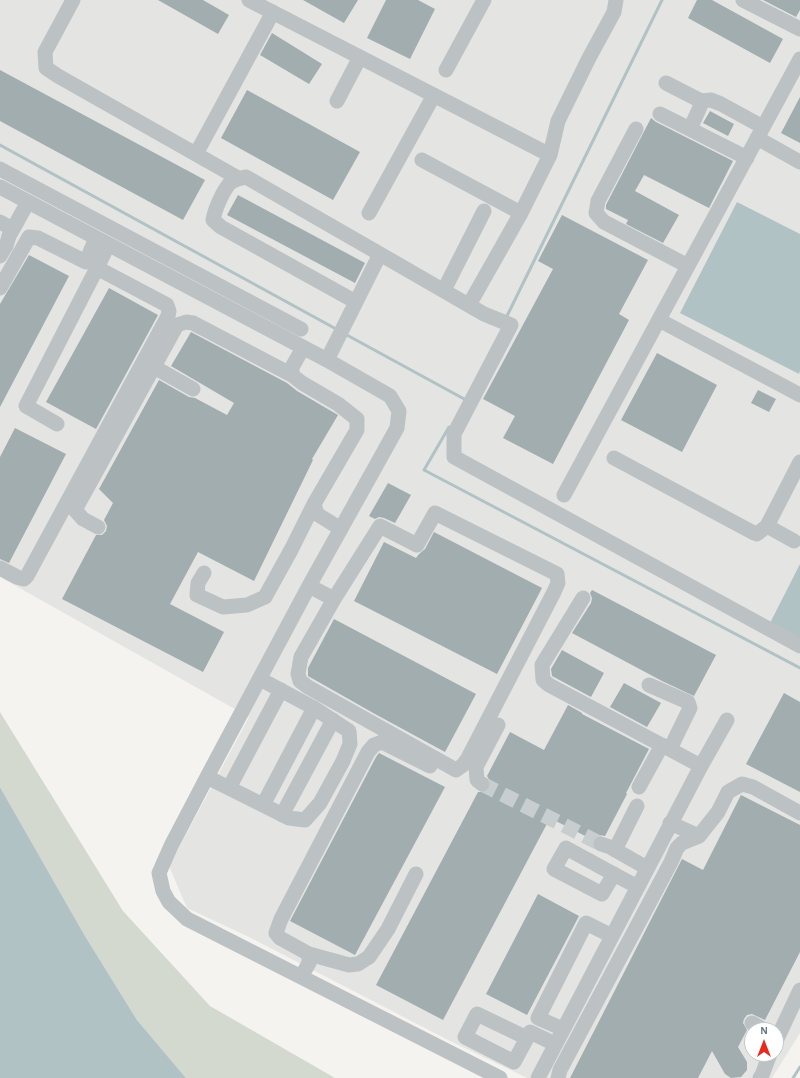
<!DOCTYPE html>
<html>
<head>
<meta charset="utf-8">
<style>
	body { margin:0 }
	#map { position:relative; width:800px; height:1078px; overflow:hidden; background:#f4f3f0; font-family:"Alegreya Sans",sans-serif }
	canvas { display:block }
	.north { position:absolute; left:744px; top:1022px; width:40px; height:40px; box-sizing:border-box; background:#fff; border:1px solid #c0c9cd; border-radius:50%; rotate:0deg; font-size:11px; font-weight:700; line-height:16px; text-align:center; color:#627981 }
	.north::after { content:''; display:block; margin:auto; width:14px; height:18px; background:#e52c1f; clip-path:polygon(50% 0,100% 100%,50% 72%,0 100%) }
</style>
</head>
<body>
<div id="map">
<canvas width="800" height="1078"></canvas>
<div class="north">N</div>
</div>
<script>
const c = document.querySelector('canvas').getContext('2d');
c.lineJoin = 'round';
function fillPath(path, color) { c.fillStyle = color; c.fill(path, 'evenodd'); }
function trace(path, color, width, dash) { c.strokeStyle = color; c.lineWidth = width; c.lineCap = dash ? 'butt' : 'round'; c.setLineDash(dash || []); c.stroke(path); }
const built = new Path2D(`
	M0,0h800v1033l-28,45h-245l-79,-38 -199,-103 -62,-29 -18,-42 80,-149 -249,-140zM752,1030h24v24h-24z`);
const green = new Path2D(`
	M0,712l123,199 87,95 125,72h-149l-49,-58 -52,-84 -85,-149z`);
const water = new Path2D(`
	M737,202l63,32v137l-1,3 -119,-61z
	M800,564v76l-31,-15z
	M0,787l85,149 52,84 49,58h-186z`);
const stream = new Path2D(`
	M0,145l338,185
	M506,318l156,-318
	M345,334l121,66
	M449,427l-25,43 376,198
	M793,1078l7,-11`);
const building = new Path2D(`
	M158,0h45l26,15 -11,19z
	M303,0h55l-14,23z
	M386,0h32l17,9 -25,50 -43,-21z
	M697,0h15l71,39 -13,24 -82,-45z
	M763,0h37v10l-4,7z
	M272,33l50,31 -13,20 -49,-29z
	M0,70l205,110 -22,40 -183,-99z
	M247,90l113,62 -27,48 -112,-62z
	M800,97v46l-19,-10z
	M710,111l24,13 -6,12 -25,-13z
	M651,118l5,4 77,39 -24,47 -65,-33 -9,16 44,24 -16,28 -37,-19 2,-4 -22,-11v-4z
	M238,195l127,68 -10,20 -128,-68z
	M562,215l86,45 -29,54 10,6 -76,144 -50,-26 12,-22 -32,-17 70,-130 -15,-8z
	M29,255l40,21 -69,131v-103z
	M109,288l49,27 -62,114 -50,-27z
	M191,332l96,51 10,8 41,24 -26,44 1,1 -59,121 -56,-29 -28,52 54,28 -21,40 -141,-73 34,-64h6l4,-4 1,-5 -3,-6 9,-17 -14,-14 60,-109 30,17 6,1 32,17 7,-12 -63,-37z
	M657,353l60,32 -35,67 -61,-32z
	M758,390l18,9 -7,13 -18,-9z
	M15,428l51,26 -57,109 -9,-4v-102z
	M388,483l23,12 -16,28 -11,-5 -5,-1 -4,2 -6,-3z
	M434,532l108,56 -45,86 -143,-73 30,-59 32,16 3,-4 6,-5z
	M592,590l124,65 -22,41 -32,-15 -90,-48 19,-30 1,-5 -2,-5z
	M334,619l142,75 -31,58 -70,-38 -67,-38v-8z
	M562,650l42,23 -13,24 -39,-21 -1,-7z
	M624,683l37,20 -14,24 -37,-20z
	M784,693l16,9v90l-54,-28z
	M568,705l14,8v1l67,35 -23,44 1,1 -22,42 -6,-1 -6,5 -43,-22 -107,202 -67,-35 102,-193h7l4,-3 2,-4 -1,-4 -3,-5 23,-44 34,18z
	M379,753l66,34 -90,168 -65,-34 86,-164z
	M741,795l59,30v127l-35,68 -13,-6 -5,1 -3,4 -1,4 4,7 -9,17 9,15v8l-6,7 -10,1 -6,-4 -13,-23 -14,27h-128l112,-219 21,11z
	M538,894l41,22 -52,99 -41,-21z`);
const minorTunnel = new Path2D(`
	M482,784l119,60`);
const minor = new Path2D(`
	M73,0l-28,52 1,16 12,8 180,102
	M249,0l301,155
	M743,0l57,29
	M446,70l38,-70
	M666,83l35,18 -1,6 -10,22
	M337,101l23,-44
	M701,101l10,-1 10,4 42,23
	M660,114l87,44
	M636,129l-38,72 -2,12 8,9 84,44
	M757,138l43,24
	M196,154l77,-142
	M422,160l99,53
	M0,169l301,160
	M0,187l327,173 63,36 9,15 -2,17 -88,158 -102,191 -36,69 -12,27 4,18 6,11 18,17 313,159
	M369,213l65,-118
	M0,222l13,7
	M0,256l6,-10 3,-10 19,-34
	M0,288l29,-51 9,1 48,24 10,-24
	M444,290l40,-79
	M356,302l-135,-75 -8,-7c2,-11 9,-27 16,-36 4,-4 11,-6 17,-7l134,77
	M469,305l52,-92 29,-58 8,-34 31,-63 25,-46 2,-12
	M659,320l141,75
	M303,348l-11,19v8l10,8 36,21 19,15v11l-43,74 3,10 24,15
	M327,360l53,-106 104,60 27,11 -57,109v23l346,189
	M154,367l39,22
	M57,424l-31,-18 71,-138 11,-23
	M614,458l138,74 5,2 10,-8
	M564,495l236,-436
	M435,513l122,61 1,9 -4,9 -86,166 -5,7 -7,5 -148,-83 -8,-6 -2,-7 3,-17 33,-58 46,-73 37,19z
	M98,527l-15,-8 -8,-9 102,-185 9,-3 7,1 99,52
	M794,541l-27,-15 33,-64
	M0,568l17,9 7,2 3,-3 141,-260 1,-5 -2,-6 -70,-37
	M204,573l-6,10 -1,12 26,12 24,-2 18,-8 26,-47 23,-46
	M309,586l25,13
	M583,598l-41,67 1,15 6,5 152,81
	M649,685l39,17 2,6 -20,41
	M207,777l82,41 16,2 15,-17 23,-42 7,-17 -1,-13 -35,-23 -54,-29
	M482,784l-5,-4 -1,-13 22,-42
	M639,787l23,-42
	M229,788l52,-98
	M263,805l51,-97
	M282,815l51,-95
	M670,823l29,13 19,-24 10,-20 14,-8 11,3 47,26
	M601,844l9,3 37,21
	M615,850l22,-44
	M614,874l-12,20 -48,-25 12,-21c24,13 47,26 72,39
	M309,954l40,11 9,-1 11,-7 19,-28 28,-55
	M301,977l8,-14v-9l-29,-16 -4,-5 5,-14 87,-167 6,-7 8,-3 48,24
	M477,1014l50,24 -13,24 -49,-25z
	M752,1023l12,7
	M563,1029l-25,-11 48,-95 26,13
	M527,1038l3,-6 25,12
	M776,1041l24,-51
	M538,1078l163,-312 26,-46
	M558,1078l2,-8 76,-142 35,-66 6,-14 5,-5 17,-7
	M760,1078l2,-3 8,-21`);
fillPath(built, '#e4e5e3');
fillPath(green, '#d4d9cf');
fillPath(water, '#b1c2c4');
trace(stream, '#b1c2c4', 3);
fillPath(building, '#a1adaf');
trace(minorTunnel, '#c8cecf', 15, [15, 8]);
trace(minor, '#bcc2c4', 15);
</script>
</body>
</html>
